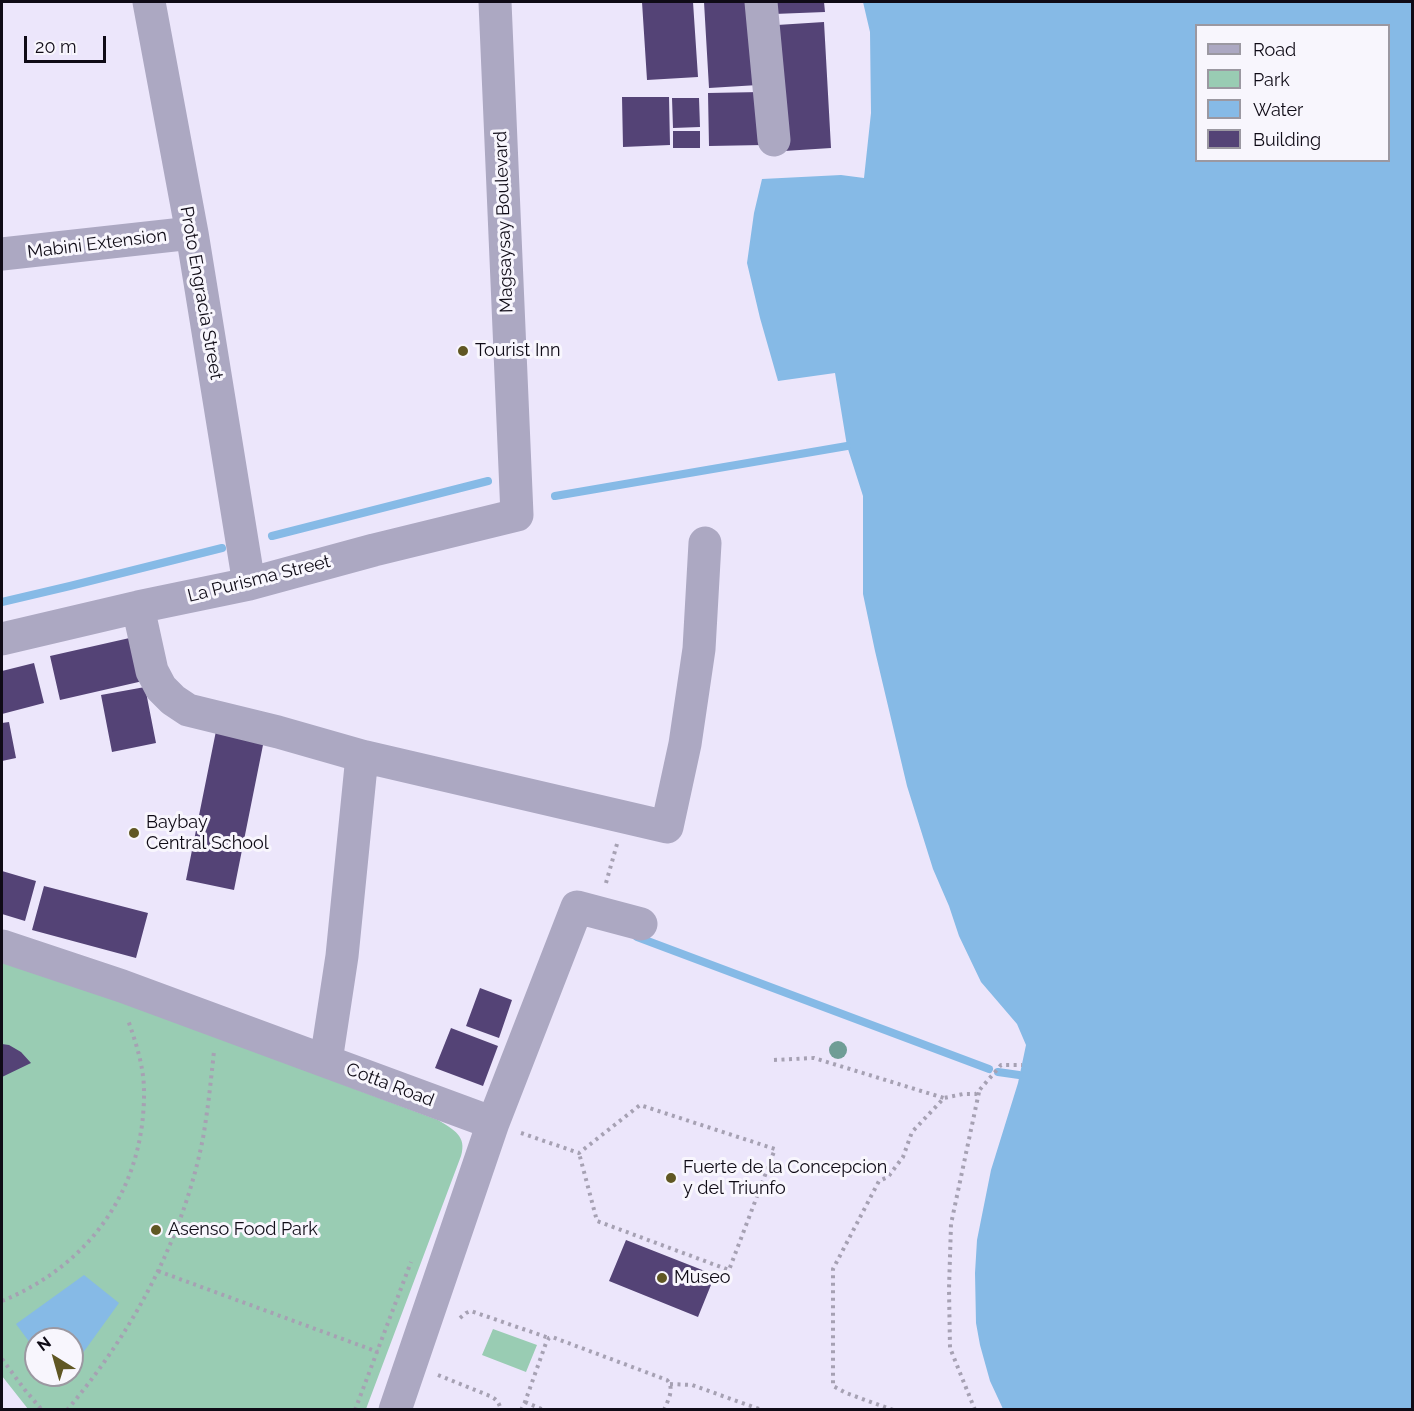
<!DOCTYPE html>
<html>
<head>
<meta charset="utf-8">
<style>
	body { margin:0 }
	#map { position:relative; width:1414px; height:1411px; overflow:hidden; background:#ece6fb; font-family:Raleway,sans-serif }
	canvas { display:block }
	.frame { position:absolute; inset:0; border:3px solid #0f0b16; pointer-events:none }
	.legend { position:absolute; left:1195px; top:24px; width:195px; height:138px; box-sizing:border-box; background:#f8f6fd; border:2px solid #9b98a1; margin:0; padding:8px 10px; list-style:none; font-size:18px; color:#0f0b16 }
	.legend li { display:flex; align-items:center; gap:12px; height:30px }
	.legend b { width:30px; border:2px solid #9b98a1 }
	.north { position:absolute; left:24px; top:1327px; width:60px; height:60px; box-sizing:border-box; background:#f8f6fd; border:2px solid #9b98a1; border-radius:50%; rotate:323deg; font-size:16px; font-weight:700; line-height:24px; text-align:center; color:#0f0b16 }
	.north::after { content:''; display:block; margin:auto; width:21px; height:27px; background:#605723; clip-path:polygon(50% 0,100% 100%,50% 72%,0 100%) }
	.scale { position:absolute; left:24px; top:36px; width:82px; height:27px; box-sizing:border-box; border:3px solid #0f0b16; border-top:0; padding-left:8px; font-size:18px; line-height:21px; white-space:nowrap; color:#0f0b16; -webkit-text-stroke:4px #f8f6fd; paint-order:stroke }
</style>
</head>
<body>
<div id="map">
<canvas width="1414" height="1411"></canvas>
<div class="frame"></div>
<ul class="legend">
<li><b style="height:8px;background:#aca8c2"></b>Road</li>
<li><b style="height:16px;background:#99ccb3"></b>Park</li>
<li><b style="height:16px;background:#86bae6"></b>Water</li>
<li><b style="height:16px;background:#544376"></b>Building</li>
</ul>
<div class="north">N</div>
<div class="scale">20 m</div>
</div>
<script>
const c = document.querySelector('canvas').getContext('2d');
c.lineJoin = 'round';
function fillPath(path, color) { c.fillStyle = color; c.fill(path, 'evenodd'); }
function trace(path, color, width, dash) { c.strokeStyle = color; c.lineWidth = width; c.lineCap = dash ? 'butt' : 'round'; c.setLineDash(dash || []); c.stroke(path); }
function drawText(font, color, halo, rows, align = 'center') {
  c.font = font + ' Raleway,sans-serif'; c.lineWidth = 6; c.setLineDash([]); c.textBaseline = 'middle'; c.strokeStyle = halo; c.fillStyle = color; for (const [text, x, y, turn = 0] of rows) {
    c.save(); c.translate(x, y); c.rotate((+turn || 0) * Math.PI / 180); c.textAlign = isNaN(turn) ? turn : align; if (halo) c.strokeText(text, 0, 0); c.fillText(text, 0, 0); c.restore();
  }
}
const green = new Path2D(`
	M2,957l436,163c16,10 29,16 23,36l-95,253h-338l-26,-33zM36,1339h36v36h-36z
	M493,1329l44,16 -11,27 -44,-17z`);
const water = new Path2D(`
	M863,2h549v1407h-409l-13,-28 -10,-36 -4,-22 -1,-50 2,-33 14,-70 27,-87 8,-38 -9,-21 -36,-42 -22,-46 -10,-30 -16,-37 -26,-83 -32,-135 -12,-57v-98l-16,-50 -12,-73 -57,8 -18,-63 -13,-55 7,-50 8,-34 79,-4 23,3 7,-65 -1,-81zM1196,26h192v134h-192z
	M84,1275l35,28 -47,65v-29h-36v12l-20,-27z`);
const stream = new Path2D(`
	M555,496l292,-50
	M272,536l216,-55
	M2,602l68,-16 152,-38
	M637,937l352,132
	M998,1072l21,3`);
const building = new Path2D(`
	M642,2h51l5,75 -51,3z
	M704,2h49l5,83 -49,3z
	M774,2h50l1,10 -51,2z
	M824,22l7,126 -47,3 -7,-126z
	M761,92l2,53 -54,1 -1,-53z
	M622,97h47l1,48 -47,2z
	M672,98h27l1,29 -27,1z
	M673,131h27v17h-27z
	M134,637l9,44 -83,19 -10,-44z
	M34,663l10,40 -42,11v-43z
	M145,687l11,56 -44,9 -11,-57z
	M9,722l7,36 -14,3v-38z
	M216,731l48,9 -30,150 -48,-10z
	M2,871l34,10 -11,40 -23,-7z
	M44,886l104,27 -12,45 -104,-28z
	M480,988l32,12 -13,38 -33,-12z
	M451,1028l47,18 -15,40 -48,-18z
	M2,1044l7,1 12,7 10,11 -29,14z
	M626,1240l89,35 -17,42 -89,-36z`);
const path = new Path2D(`
	M606,883l11,-39
	M774,1060l40,-2 130,40
	M521,1133l58,20 61,-48 135,44 -46,121 -132,-49 -18,-68
	M158,1271l220,81
	M2,1301c88,-36 143,-113 142,-210 0,-24 -8,-48 -16,-71
	M460,1318l6,-5 5,-2 78,27
	M2,1359l23,31 17,20
	M438,1375l52,21c6,3 9,6 11,14
	M670,1384l22,1 70,25
	M525,1402l19,8
	M67,1410c66,-78 116,-171 136,-272 5,-29 8,-58 11,-87
	M355,1410l56,-148
	M521,1410l4,-8 21,-59 3,-5 3,-1 115,43c8,9 1,20 -3,30
	M893,1410l-47,-17 -13,-7v-117l46,-88 9,-4 15,-20 9,-25 32,-34 19,-4h13l25,-29h21
	M975,1410l-25,-62 -1,-59 2,-65 28,-132`);
const minor = new Path2D(`
	M149,2l43,231 57,351
	M761,2l13,138
	M2,254l190,-21
	M138,607l14,64 9,17 12,12 15,10 90,22 84,24 305,71 18,-83 14,-95 6,-106
	M2,639l136,-32 111,-23 125,-34 143,-35 -22,-513
	M2,946l120,40 371,137
	M326,1061l16,-105 20,-200
	M395,1410l98,-287 84,-216 64,17`);
const trees = [
	[838,1050]
];
const markers = [
	[463,351,6,"#605723"],
	[134,833,6,"#605723"],
	[671,1178,6,"#605723"],
	[156,1230,6,"#605723"],
	[662,1278,6,"#605723"]
];
const streetNames = [
	["Magsaysay Boulevard",504,222,-92],
	["Mabini Extension",97,244,-7],
	["Proto Engracia Street",201,293,80],
	["La Purisma Street",259,579,-14],
	["Cotta Road",390,1085,21]
];
const poiNames = [
	["Tourist Inn",475,351],
	["Baybay",146,823],
	["Central School",146,844],
	["Fuerte de la Concepcion",683,1168],
	["y del Triunfo",683,1189],
	["Asenso Food Park",168,1230],
	["Museo",674,1278]
];
fillPath(green, '#99ccb3');
fillPath(water, '#86bae6');
trace(stream, '#86bae6', 8);
fillPath(building, '#544376');
trace(path, '#a6a1b3', 4, [3, 4.5]);
trace(minor, '#aca8c2', 33);
c.fillStyle = '#6f9d96';
for (const [x, y] of trees) { c.beginPath(); c.arc(x, y, 9, 0, 2 * Math.PI); c.fill(); }
for (const [x, y, r, color] of markers) { const dot = new Path2D(); dot.arc(x, y, r, 0, 2 * Math.PI); c.fillStyle = color; c.fill(dot); trace(dot, '#f8f6fd', 2); }
drawText('18px', '#0f0b16', '#f8f6fd', streetNames);
drawText('18px', '#0f0b16', '#f8f6fd', poiNames, 'left');
</script>
</body>
</html>
